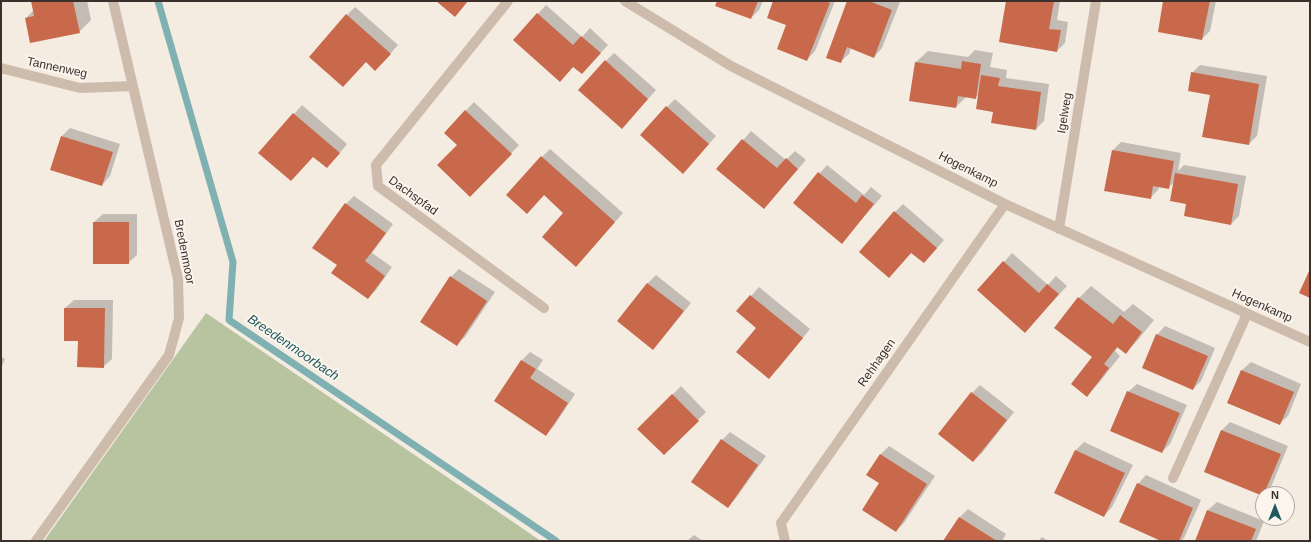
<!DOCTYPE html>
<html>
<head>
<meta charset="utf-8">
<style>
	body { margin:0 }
	#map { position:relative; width:1311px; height:542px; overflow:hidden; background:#f4ebe1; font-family:Arial,sans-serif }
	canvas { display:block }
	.frame { position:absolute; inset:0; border:2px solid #3b302b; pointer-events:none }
	.north { position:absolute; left:1255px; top:486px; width:40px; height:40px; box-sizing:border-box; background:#fbf5ee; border:1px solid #aea6a0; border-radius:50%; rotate:0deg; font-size:11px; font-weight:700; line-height:16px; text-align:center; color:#3b302b }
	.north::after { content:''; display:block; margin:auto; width:14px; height:18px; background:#1f5a5e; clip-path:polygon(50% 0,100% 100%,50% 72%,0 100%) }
</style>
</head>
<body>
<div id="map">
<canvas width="1311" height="542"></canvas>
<div class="frame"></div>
<div class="north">N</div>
</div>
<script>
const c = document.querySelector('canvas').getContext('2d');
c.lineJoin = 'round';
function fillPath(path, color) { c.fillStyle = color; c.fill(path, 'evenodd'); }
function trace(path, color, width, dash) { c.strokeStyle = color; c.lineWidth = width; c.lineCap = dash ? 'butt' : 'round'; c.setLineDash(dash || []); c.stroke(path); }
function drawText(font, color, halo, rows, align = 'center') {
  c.font = font + ' Arial,sans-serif'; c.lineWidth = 4; c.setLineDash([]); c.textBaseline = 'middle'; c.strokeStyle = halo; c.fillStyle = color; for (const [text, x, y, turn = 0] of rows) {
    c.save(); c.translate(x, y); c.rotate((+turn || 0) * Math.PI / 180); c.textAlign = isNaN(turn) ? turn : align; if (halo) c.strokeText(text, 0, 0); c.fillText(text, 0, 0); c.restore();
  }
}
const green = new Path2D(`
	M206,313l335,228h-497z`);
const shadow = new Path2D(`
	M32,1h55l4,19 -12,12 -53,-14 8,-8z
	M718,1h45l-4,9 -8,8z
	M775,1h60l-20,50 -8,9z
	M848,1l52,1 -18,46 -8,9 -23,-9 -2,6 -9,8z
	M1007,1h53l-3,19 11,2 -3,21 -8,8z
	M1164,1h52l-6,30 -8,8z
	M546,5l36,32 8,-9 18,17 -26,28 -8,-7 -60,-26z
	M355,7l43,38 -15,17 -36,-47z
	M975,50l18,3 -3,14 17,3 -1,8 43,6 -5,37 -8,8 -42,-18 -15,-17 -3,3 -9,-1 -11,11 -40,-45 12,-11 40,6z
	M614,53l42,37 -26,29 -24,-58z
	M1200,65l67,11 -10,60 -8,8 -38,-50 -19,-21z
	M675,99l41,37 -25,28 -24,-57z
	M474,102l45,43 -40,42 -21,-42 -13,-12z
	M302,105l45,39 -12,15 -22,-3 -53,-3z
	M70,128l50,16 -10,32 -8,9 -40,-49z
	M751,131l35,29 9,-9 11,9 -42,48 -46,-39z
	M1121,142l60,11 -3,18 6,-6 62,11 -7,40 -8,8 -44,-21 -13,-21 -6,6 -9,-1 -1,3 -8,8 -37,-48z
	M550,149l73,64 -39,44 -19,-45 -20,-18 -18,19 15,-56z
	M827,165l37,30 7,-8 11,9 -40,46 -48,-39z
	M354,196l39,28 -21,29 20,14 -16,23 -8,8 -30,-33 8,-61z
	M903,204l41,36 -12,14 -20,-2 -23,25 6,-65z
	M103,214h34v41l-9,8 -34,-41z
	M1012,253l36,32 8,-9 11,10 -34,37 -54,-33z
	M459,269l36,23 -30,45 -9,8 -5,-68z
	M656,275l35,28 -30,37 -8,9 -35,-28 30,-38z
	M1091,286l33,26 9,-8 21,16 -17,21 -11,11 -8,-5 -3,4 5,5 -22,28 -12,11 7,-38 -14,-59z
	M759,287l51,42 -33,41 -19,-42 -20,-17z
	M74,300h39l-1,59 -9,8 -24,-27h-14v-32z
	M1165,326l50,22 -14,33 -8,8 -36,-54z
	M530,352l13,8 -6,9 38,25 -21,32 -8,8 -51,-33 27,-41z
	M1,357l4,2 -4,10z
	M1251,362l50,22 -13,32 -9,8 -51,-21 14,-33z
	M1137,384l50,21 -17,39 -8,8 -34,-60z
	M980,385l34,27 -32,41 -9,8 -1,-68z
	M681,386l25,26 -42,42 -25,-25z
	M1230,422l58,24 -17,41 -7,7 -59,-23 17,-41z
	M730,432l36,24 -30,42 -8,9 -6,-67z
	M1084,442l49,23 -21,42 -8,9 -48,-24 20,-42z
	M889,446l46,30 -31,47 -8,8 -15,-48v-29z
	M1146,475l55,25 -17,38 -3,3h-18l-25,-57z
	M1217,502l47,19 -8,20h-60l12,-31z
	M968,509l38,25 -4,7h-57l14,-23z
	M694,535l9,6h-16z
	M1042,537l6,4h-10z`);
const stream = new Path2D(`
	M158,1l75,261 -4,58 327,221`);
const building = new Path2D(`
	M31,1h42l7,32 -50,10 -5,-25 9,-2z
	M436,1h32l-13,16z
	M717,1h41l-7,18 -36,-13z
	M773,1h51l6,2 -23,58 -30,-12 9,-24 -19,-7z
	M847,1h22l23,9 -18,48 -27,-11 -6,16 -15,-5z
	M1006,1h48l-5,28 12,1 -4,22 -58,-10z
	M1163,1h47l-8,39 -44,-8z
	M537,13l36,32 8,-9 20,17 -19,21 -9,-7 -13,15 -47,-42z
	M346,14l45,40 -16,17 -9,-9 -23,25 -34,-30z
	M605,60l43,39 -26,30 -44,-39z
	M962,61l19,3 -5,35 -18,-3 -2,12 -47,-7 6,-39 46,7z
	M1191,72l68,12 -10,61 -47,-8 8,-42 -22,-4z
	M981,75l19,3 -2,8 43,6 -5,38 -45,-7 2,-11 -17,-3z
	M666,106l43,38 -26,30 -43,-39z
	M465,110l47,44 -42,43 -33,-32 20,-20 -13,-12z
	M293,113l47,40 -13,15 -14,-11 -22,24 -33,-28z
	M61,136l52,16 -11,34 -52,-16z
	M742,139l35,29 9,-10 12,11 -34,40 -48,-40z
	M1112,150l62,11 -5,28 -16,-3 -2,13 -47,-8z
	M541,156l74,66 -39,45 -34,-30 21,-24 -19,-18 -17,19 -21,-19z
	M818,172l38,31 6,-8 12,9 -32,40 -49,-41z
	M1175,173l63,11 -7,41 -47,-9 2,-12 -16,-3z
	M345,203l41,30 -21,28 20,15 -17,23 -37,-26 6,-8 -25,-17z
	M894,211l43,37 -13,15 -13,-10 -22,25 -30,-26z
	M93,222h36v42h-36z
	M1003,261l36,32 8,-9 12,10 -34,39 -48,-43z
	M1310,269v29l-11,-5z
	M450,276l37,25 -30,45 -37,-24z
	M647,283l37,28 -31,39 -36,-29z
	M750,295l53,43 -34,41 -33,-27 20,-24 -20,-17z
	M1078,297l35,27 7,-9 22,17 -16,22 -9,-7 -13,17 5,4 -22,29 -16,-13 21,-27 -38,-29z
	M64,308h41l-1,60 -27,-1 1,-26h-14z
	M1156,334l52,22 -15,34 -51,-22z
	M521,360l15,9 -6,9 38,25 -22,33 -52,-35z
	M1241,370l53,22 -14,33 -53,-22z
	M1127,391l53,22 -18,40 -52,-22z
	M971,392l36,28 -34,42 -35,-28z
	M672,394l27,27 -35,34 -27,-26z
	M1221,430l60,24 -18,42 -59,-24z
	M721,439l37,26 -30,43 -37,-26z
	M1075,450l50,23 -21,44 -50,-24z
	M880,454l47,30 -31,48 -34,-22 17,-27 -13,-8z
	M1137,483l56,25 -14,33h-18l-42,-19z
	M1207,510l49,19 -5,12h-56z
	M959,517l38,24h-54z`);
const service = new Path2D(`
	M1173,478l74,-164`);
const minor = new Path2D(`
	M508,1l-132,164 2,21 166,122
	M625,1l106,65 274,138 305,138
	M1,68l79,20 53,-2
	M1059,229l37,-228
	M36,541l133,-186 10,-37 -1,-39 -65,-278
	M785,541l-4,-18 224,-319`);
const streetNames = [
	["Tannenweg",57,68,12],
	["Igelweg",1065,113,-81],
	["Hogenkamp",968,170,27],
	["Dachspfad",413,196,36],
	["Bredenmoor",184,252,79],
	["Hogenkamp",1262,306,24],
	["Rehhagen",877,363,-55]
];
const waterNames = [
	["Breedenmoorbach",293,348,34]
];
fillPath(green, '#b8c4a0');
fillPath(shadow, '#0003');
trace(stream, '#7fb0b2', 7);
fillPath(building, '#c8694b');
trace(service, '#cdbbac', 10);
trace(minor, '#cdbbac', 10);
drawText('12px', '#3b302b', '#fbf5ee', streetNames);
drawText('italic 13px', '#1f5a5e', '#fbf5ee', waterNames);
</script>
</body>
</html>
